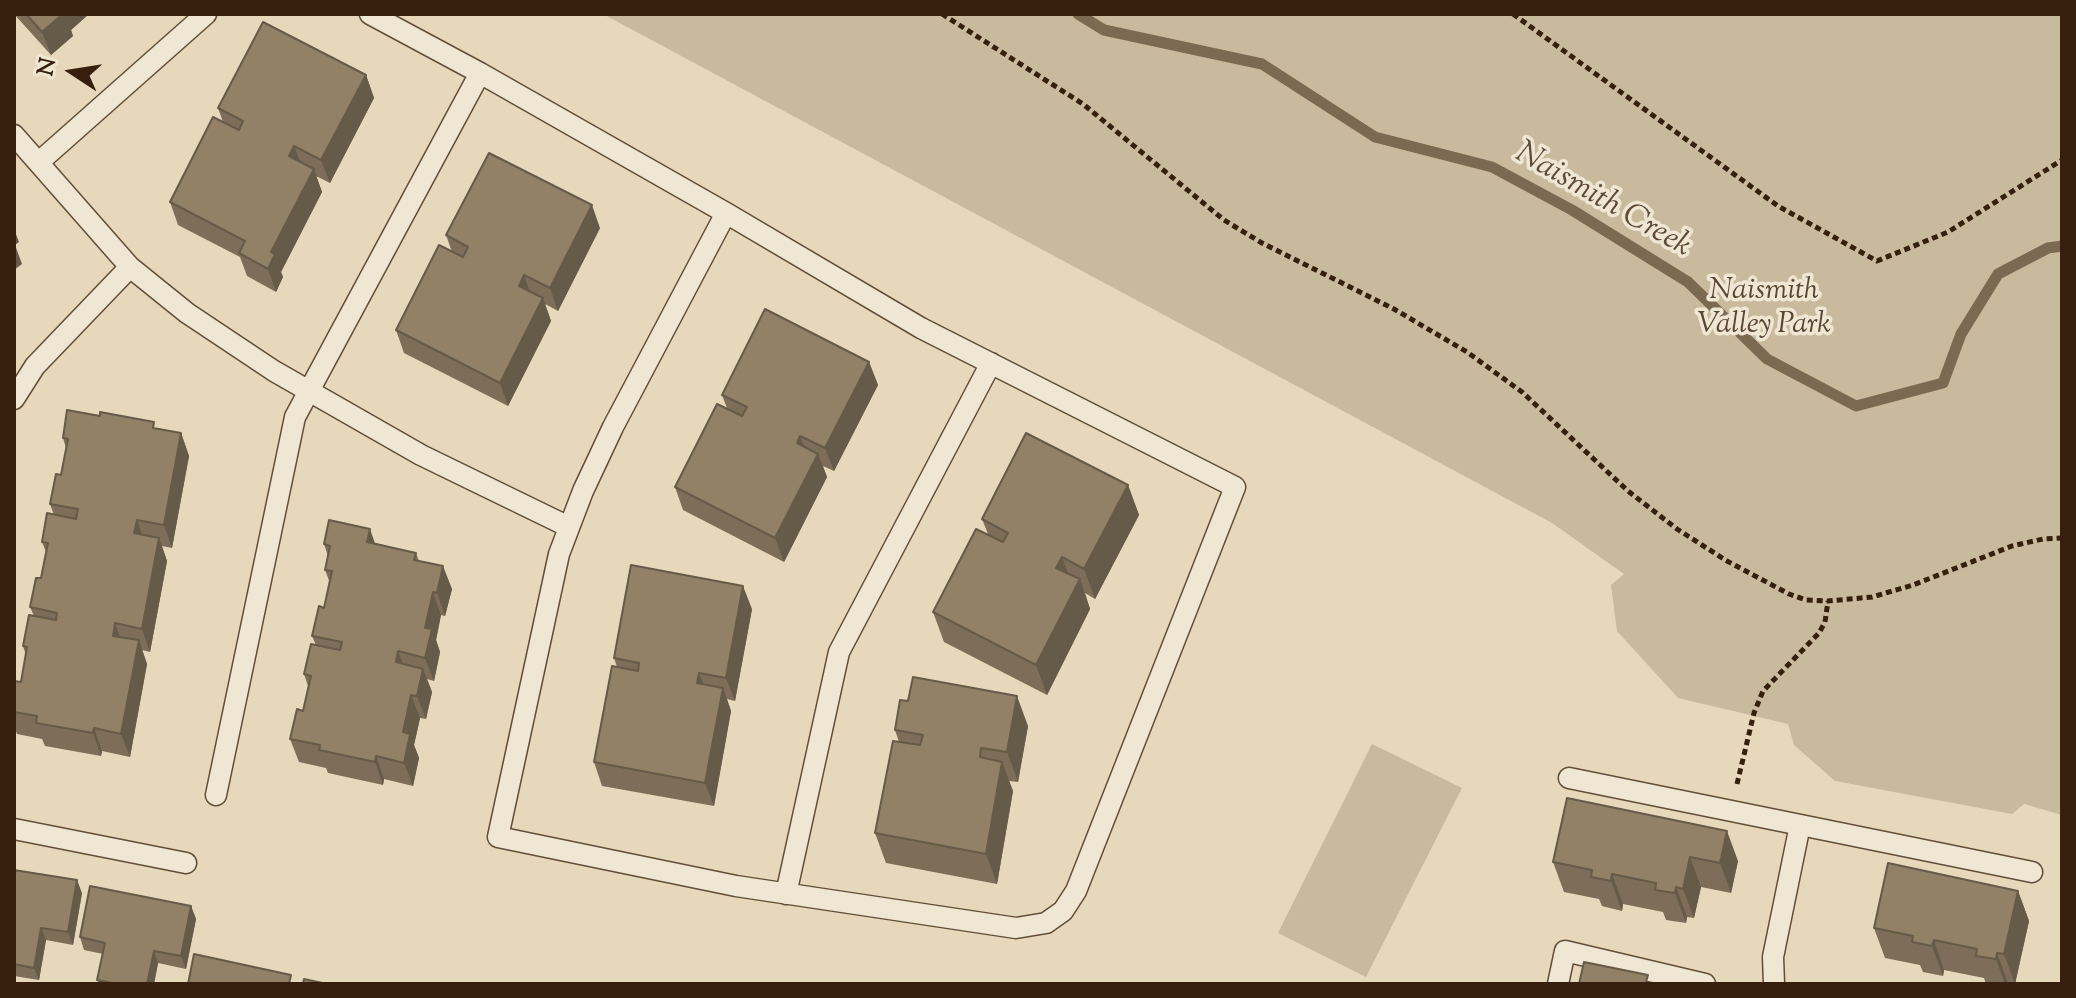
<!DOCTYPE html>
<style>
body{margin:0}
#map{position:relative;width:2076px;height:998px;overflow:hidden;background:#e7d8bb;font-family:"Sorts Mill Goudy",serif}
canvas{display:block}
.frame{position:absolute;inset:0;border:16px solid #36200d;pointer-events:none}
.north{position:absolute;left:32px;top:32px;width:80px;height:80px;-webkit-text-stroke:6px #efe6d3;paint-order:stroke;rotate:282deg;font-size:22px;font-weight:700;line-height:32px;text-align:center;color:#36200d}
.north::after{content:'';display:block;margin:auto;width:28px;height:36px;background:#36200d;clip-path:polygon(50% 0,100% 100%,50% 72%,0 100%)}
</style>
<div id="map">
<canvas width="2076" height="998"></canvas>
<div class="frame"></div>
<div class="north">N</div>
</div>
<script>
const ctx = document.querySelector('canvas').getContext('2d');
ctx.lineJoin = 'round';
function fill(path, color) { ctx.fillStyle = color; ctx.fill(path, 'evenodd'); }
const poly = rows => new Path2D(rows.map(r => 'M' + r).join(''));
function strokePath(path, color, width, dash) { ctx.strokeStyle = color; ctx.lineWidth = width; ctx.lineCap = dash ? 'butt' : 'round'; ctx.setLineDash(dash || []); ctx.stroke(path); }
function write(font, color, halo, rows, align = 'center') {
  ctx.font = font + ' "Sorts Mill Goudy",serif'; ctx.lineWidth = 7; ctx.setLineDash([]); ctx.textBaseline = 'middle'; ctx.strokeStyle = halo; ctx.fillStyle = color; for (const [text, x, y, turn = 0] of rows) {
    ctx.save(); ctx.translate(x, y); ctx.rotate((+turn || 0) * Math.PI / 180); ctx.textAlign = isNaN(turn) ? turn : align; if (halo) ctx.strokeText(text, 0, 0); ctx.fillText(text, 0, 0); ctx.restore();
  }
}
fill(poly([
 [603,14,2062,14,2062,815,2024,804,2012,814,1835,781,1794,745,1788,724,1678,698,1617,631,1611,585,1624,574,1552,523],
 [1372,744,1462,788,1366,977,1278,933]
]), '#c9b99d');
strokePath(poly([
 [1078,14,1104,30,1262,64,1375,137,1492,167,1572,210,1688,282,1767,359,1856,406,1943,383,1961,334,1998,274,2048,248,2062,246]
]), '#7c6952', 11);
const service = poly([
 [370,14,480,73,726,213,921,328,1235,487,1076,891,1063,911,1046,923,1016,928,736,886,498,837,559,554,583,491,613,427,726,213],
 [14,135,130,267,187,313,274,371,421,455,569,527],
 [39,162,206,14],
 [14,399,35,366,130,267],
 [1569,778,2032,872],
 [216,795,295,417,480,73],
 [14,829,186,863],
 [786,894,839,652,991,363],
 [1558,984,1565,951,1705,984],
 [1774,984,1773,957,1800,825]
]);
strokePath(service, '#624e38', 23);
strokePath(poly([
 [942,14,1083,104,1224,220,1262,243,1394,309,1467,352,1522,392,1628,491,1677,529,1727,561,1789,594,1806,600,1828,601,1872,597,1913,585,2012,546,2043,539,2062,538],
 [1513,14,1778,206,1877,261,1948,232,2062,160],
 [1737,784,1754,713,1763,691,1819,633,1825,622,1828,601]
]), '#36200d', 5, [6, 4]);
strokePath(service, '#efe6d3', 20);
fill(poly([
 [14,14,89,14,71,30,73,36,51,55],
 [366,75,374,98,330,183,316,176,322,192,281,272,283,277,276,292,247,276,240,257,178,225,170,202,223,122,218,108],
 [600,228,558,311,545,304,551,321,508,406,404,353,396,330,452,252,446,235],
 [869,362,878,385,834,471,823,466,827,477,784,562,683,510,675,487,727,408,722,395],
 [156,428,181,433,189,456,172,548,162,546,167,561,150,652,142,650,147,664,130,757,102,751,101,756,45,746,42,739,17,734,14,727,14,681,21,682,26,655,23,646,34,616,30,607,41,578,46,552,42,542,54,515,50,504,61,475,66,448,63,438],
 [1128,485,1139,515,1095,599,1085,593,1090,609,1047,695,944,642,933,612,988,534,982,519],
 [375,543,416,553,419,561,452,589,445,616,441,615,436,640,440,652,434,681,427,679,432,692,426,719,420,718,414,745,419,758,413,786,384,779,383,785,328,773,326,768,299,762,290,739,303,711,308,686,304,674,316,645,312,636,324,608,330,583,325,570,328,556,324,544],
 [752,609,735,701,727,699,731,711,714,806,602,786,594,762,617,667,614,658],
 [1028,726,1018,782,1009,781,1013,791,997,884,886,863,875,833,899,742,895,730],
 [1567,798,1738,861,1731,893,1701,887,1694,918,1687,917,1686,923,1666,920,1663,912,1623,904,1622,911,1602,906,1599,899,1564,892,1553,862],
 [14,870,82,893,73,945,46,940,39,980,14,976],
 [2018,891,2029,921,2015,984,2008,983,2008,984,1986,984,1984,978,1944,970,1943,976,1923,972,1920,965,1885,958,1874,928],
 [191,906,196,919,186,969,158,963,154,984,99,984,97,980,103,954,84,950,80,937]
]), '#7e6e59');
fill(poly([
 [63,14,89,14,71,30,73,36,51,55,42,32],
 [366,75,374,98,330,183,321,160],
 [294,146,303,169,289,156],
 [314,169,322,192,281,272,283,277,276,292,268,269,271,252],
 [592,205,600,228,558,311,550,288],
 [14,229,19,242,15,245,22,264,14,270],
 [524,275,532,298,519,286],
 [543,298,551,321,508,406,500,383],
 [869,362,878,385,834,471,825,448],
 [181,433,189,456,172,548,164,525],
 [800,436,809,459,797,443],
 [818,454,827,477,784,562,775,538],
 [1128,485,1139,515,1095,599,1084,569],
 [137,520,145,543,134,533],
 [370,529,378,552,367,542],
 [159,538,167,561,150,652,142,629],
 [1062,557,1073,587,1056,568],
 [443,566,452,589,445,616,437,593],
 [1080,579,1090,609,1047,695,1036,665],
 [743,586,752,609,735,701,726,678],
 [433,592,441,615,436,640,440,652,434,681,425,658,425,628],
 [115,623,123,647,113,636],
 [139,640,147,664,130,757,121,734],
 [398,651,407,674,396,662],
 [423,669,432,692,426,719,417,696],
 [699,673,708,696,697,683],
 [723,688,731,711,714,806,705,783],
 [411,695,420,718,414,745,419,758,413,786,404,763,403,732],
 [1017,696,1028,726,1018,782,1007,752],
 [94,728,102,751,101,756,93,733],
 [376,756,384,779,383,785,375,762],
 [1002,762,1013,791,997,884,986,854],
 [1727,831,1738,861,1731,893,1720,863],
 [1690,857,1701,887,1694,918,1683,889],
 [1612,874,1623,904,1622,911,1611,881],
 [77,880,82,893,73,945,68,932],
 [1676,887,1687,917,1686,923,1675,893],
 [2018,891,2029,921,2015,984,2004,954],
 [191,906,196,919,186,969,181,956],
 [41,928,46,940,39,980,34,968],
 [1934,940,1944,970,1943,976,1932,946],
 [154,951,158,963,154,984,147,984],
 [1997,953,2008,983,2008,984,2005,984,1996,959]
]), '#665a48');
const building = poly([
 [26,14,63,14,42,32,26,14],
 [263,22,366,75,321,160,294,146,289,156,314,169,271,252,275,254,268,269,239,253,245,241,170,202,213,117,239,130,243,121,218,108,263,22],
 [489,153,592,205,550,288,524,275,519,286,543,298,500,383,396,330,439,245,463,257,468,247,446,235,489,153],
 [765,309,869,362,825,448,800,436,797,443,818,454,775,538,675,487,717,404,742,416,747,407,722,395,765,309],
 [67,410,100,416,100,412,154,422,153,428,181,433,164,525,137,520,134,533,159,538,142,629,115,623,113,636,139,640,121,734,94,728,93,733,36,723,37,716,14,712,14,681,21,682,27,647,23,646,29,615,56,620,57,613,30,607,36,578,41,578,48,543,42,542,47,513,76,519,78,509,50,504,56,474,61,475,68,439,63,438,67,410],
 [1026,433,1128,485,1084,569,1062,557,1056,568,1080,579,1036,665,933,612,976,529,1003,542,1008,533,982,519,1026,433],
 [329,520,370,529,367,542,416,553,414,560,443,566,437,593,433,592,425,628,432,629,425,658,398,651,396,662,423,669,417,696,411,695,403,732,410,734,404,763,376,756,375,762,319,750,320,745,290,739,297,709,303,711,311,676,304,674,311,644,340,650,342,642,312,636,319,606,324,608,332,571,325,570,330,546,324,544,329,520],
 [631,565,743,586,726,678,699,673,697,683,723,688,705,783,594,762,612,666,638,671,639,663,614,658,631,565],
 [913,677,1017,696,1007,752,981,748,980,757,1002,762,986,854,875,833,893,741,920,745,923,735,895,730,900,700,908,701,913,677],
 [1567,798,1727,831,1720,863,1690,857,1683,889,1676,887,1675,893,1655,890,1656,883,1612,874,1611,881,1591,877,1592,870,1553,862,1567,798],
 [1888,863,2018,891,2004,954,1997,953,1996,959,1976,956,1977,949,1934,940,1932,946,1912,942,1913,936,1874,928,1888,863],
 [14,870,77,880,68,932,41,928,34,968,14,964,14,870],
 [90,886,191,906,181,956,154,951,147,984,117,984,97,980,105,943,80,937,90,886],
 [194,954,291,975,289,984,188,984,194,954],
 [1584,962,1648,975,1646,982,1652,984,1579,984,1584,962],
 [304,979,327,984,303,984,304,979]
]);
fill(building, '#928067');
strokePath(building, '#665a48', 2);
write('italic 30px', '#5b4631', '#efe6d3', [
 ["Naismith",1764,293],
 ["Valley Park",1764,327]
]);
write('italic 32px', '#5f4a35', '#efe6d3', [
 ["Naismith Creek",1602,202,30]
]);
</script>
